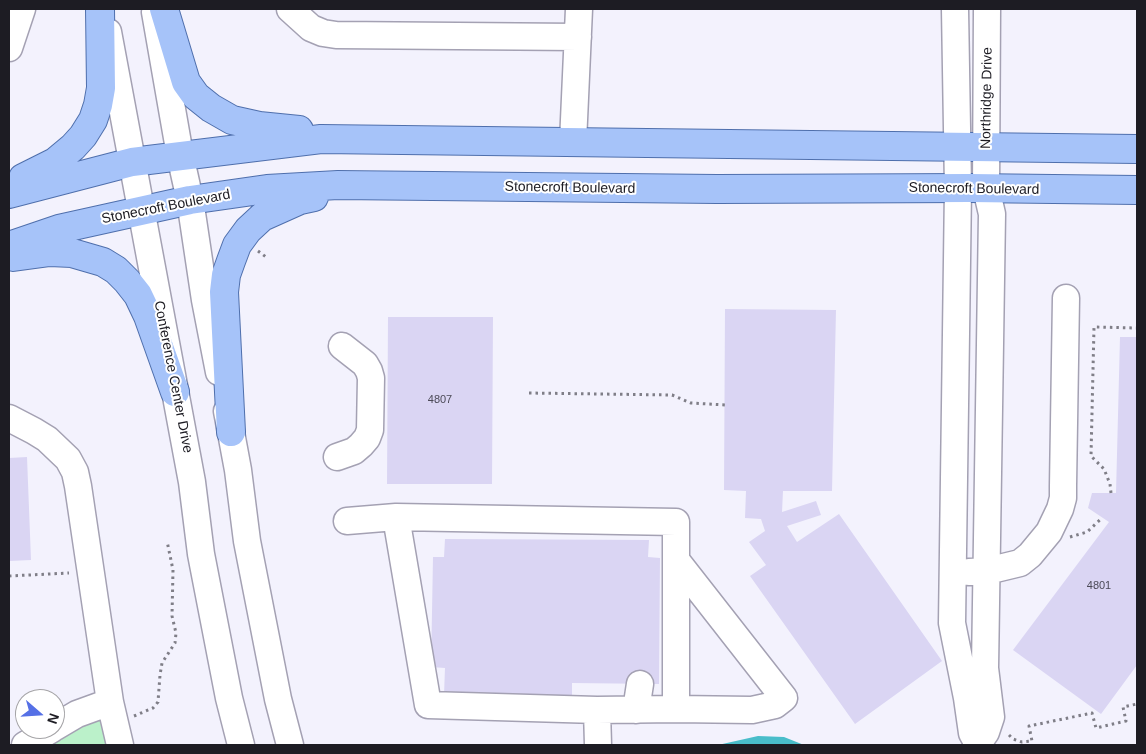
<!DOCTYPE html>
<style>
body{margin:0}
#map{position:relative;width:1146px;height:754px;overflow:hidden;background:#f3f2fd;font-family:Helvetica,sans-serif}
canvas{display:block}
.frame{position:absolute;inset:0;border:10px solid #1d1c23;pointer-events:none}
.north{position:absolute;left:15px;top:689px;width:50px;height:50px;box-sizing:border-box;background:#fff;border:1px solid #a5a4a7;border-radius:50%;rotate:109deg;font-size:14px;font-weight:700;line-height:20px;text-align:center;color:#1d1c23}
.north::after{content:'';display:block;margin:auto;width:18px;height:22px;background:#5570e6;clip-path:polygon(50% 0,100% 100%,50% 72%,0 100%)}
</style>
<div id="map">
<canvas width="1146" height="754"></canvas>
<div class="frame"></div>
<div class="north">N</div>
</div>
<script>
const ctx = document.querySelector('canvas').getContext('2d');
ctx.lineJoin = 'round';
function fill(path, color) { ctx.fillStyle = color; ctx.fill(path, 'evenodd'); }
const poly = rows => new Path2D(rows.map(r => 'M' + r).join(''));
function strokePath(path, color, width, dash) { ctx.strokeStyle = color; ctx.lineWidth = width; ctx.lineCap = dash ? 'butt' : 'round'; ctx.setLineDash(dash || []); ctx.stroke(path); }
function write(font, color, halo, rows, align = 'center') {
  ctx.font = font + ' Helvetica,sans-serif'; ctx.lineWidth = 4; ctx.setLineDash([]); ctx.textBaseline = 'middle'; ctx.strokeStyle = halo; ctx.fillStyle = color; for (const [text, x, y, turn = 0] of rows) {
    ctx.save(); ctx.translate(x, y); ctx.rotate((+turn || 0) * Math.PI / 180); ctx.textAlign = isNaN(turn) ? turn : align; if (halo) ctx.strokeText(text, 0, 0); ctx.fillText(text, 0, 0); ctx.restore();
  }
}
fill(poly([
 [103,714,113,745,43,745,84,726]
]), '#bbf1ca');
fill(poly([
 [758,736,784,737,804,745,718,745]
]), '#49bdca');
fill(poly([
 [725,309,836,310,832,491,783,491,782,512,816,501,821,515,787,526,797,542,839,514,942,661,855,724,750,576,766,565,749,542,765,531,761,519,745,518,746,491,724,490],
 [388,317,493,317,492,484,387,484],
 [1120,337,1137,337,1137,665,1101,714,1013,650,1109,522,1088,508,1092,493,1116,493],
 [27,457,31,560,9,561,9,458],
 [445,539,649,540,648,557,660,558,659,684,572,683,572,697,444,695,445,668,431,667,433,557,444,557]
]), '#dad5f3');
const minor = poly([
 [290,9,311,28,323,33,336,35,578,37],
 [955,9,958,188,952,623,967,698,972,733,978,744],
 [155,12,180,155,190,200,205,300,219,372],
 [108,32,192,482,201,554,229,698,241,745],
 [9,48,22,9],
 [573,142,579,9],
 [227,411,238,470,247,541,278,699,290,745],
 [9,418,34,431,47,439,68,459,75,472,78,486,110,702,120,745],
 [337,457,354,451,361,445,367,438,370,430,371,378,369,371,365,364,342,346],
 [396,517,676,522,676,709,597,710,428,705,396,517],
 [347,521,396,517],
 [969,572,987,571,1020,563,1030,555,1049,532,1060,509,1063,498,1063,486,1066,298],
 [676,709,752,710,775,705,784,698,676,560],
 [597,710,598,745],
 [636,710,640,684],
 [55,727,77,714,110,702],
 [25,745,52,729],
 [977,745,986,732,991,717,985,668,992,214,986,188,987,9]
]);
const major = poly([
 [164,9,186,82,196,96,211,108,232,120,259,126,299,130],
 [23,178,55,162,73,147,83,136,93,120,98,105,101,88,100,9],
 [9,194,132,162,321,139,1137,149],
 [9,246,59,229,190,200,267,189,338,185,717,189,970,188,1137,190],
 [13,257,50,252,72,253,103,262,116,270,127,281,138,295,148,316,175,392],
 [231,432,224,292,226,275,231,261,237,245,248,230,262,217,300,200,314,197]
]);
strokePath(minor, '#a4a1b3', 29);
strokePath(major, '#4f6fac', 30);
strokePath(poly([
 [258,251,266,257],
 [529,393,672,395,691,403,725,405],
 [1111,493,1110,484,1104,469,1091,456,1094,327,1137,328],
 [1070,537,1087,532,1102,518],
 [9,576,69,573],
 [134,716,153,708,158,702,160,675,162,663,175,643,176,633,172,616,173,570,167,541],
 [1009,735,1013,739,1022,742,1032,741,1029,726,1092,713,1096,728,1126,721,1123,707,1137,704]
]), '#7f7e87', 3, [2.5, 4]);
strokePath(minor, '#fff', 26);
strokePath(major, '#a6c3f9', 28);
write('11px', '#4c4a57', null, [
 ["4807",440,400],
 ["4801",1099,586]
]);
write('14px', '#1d1c23', '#fff', [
 ["Northridge Drive",987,98,-89],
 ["Stonecroft Boulevard",570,188,1],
 ["Stonecroft Boulevard",974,189,1],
 ["Stonecroft Boulevard",166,207,-11],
 ["Conference Center Drive",173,377,79]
]);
</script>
